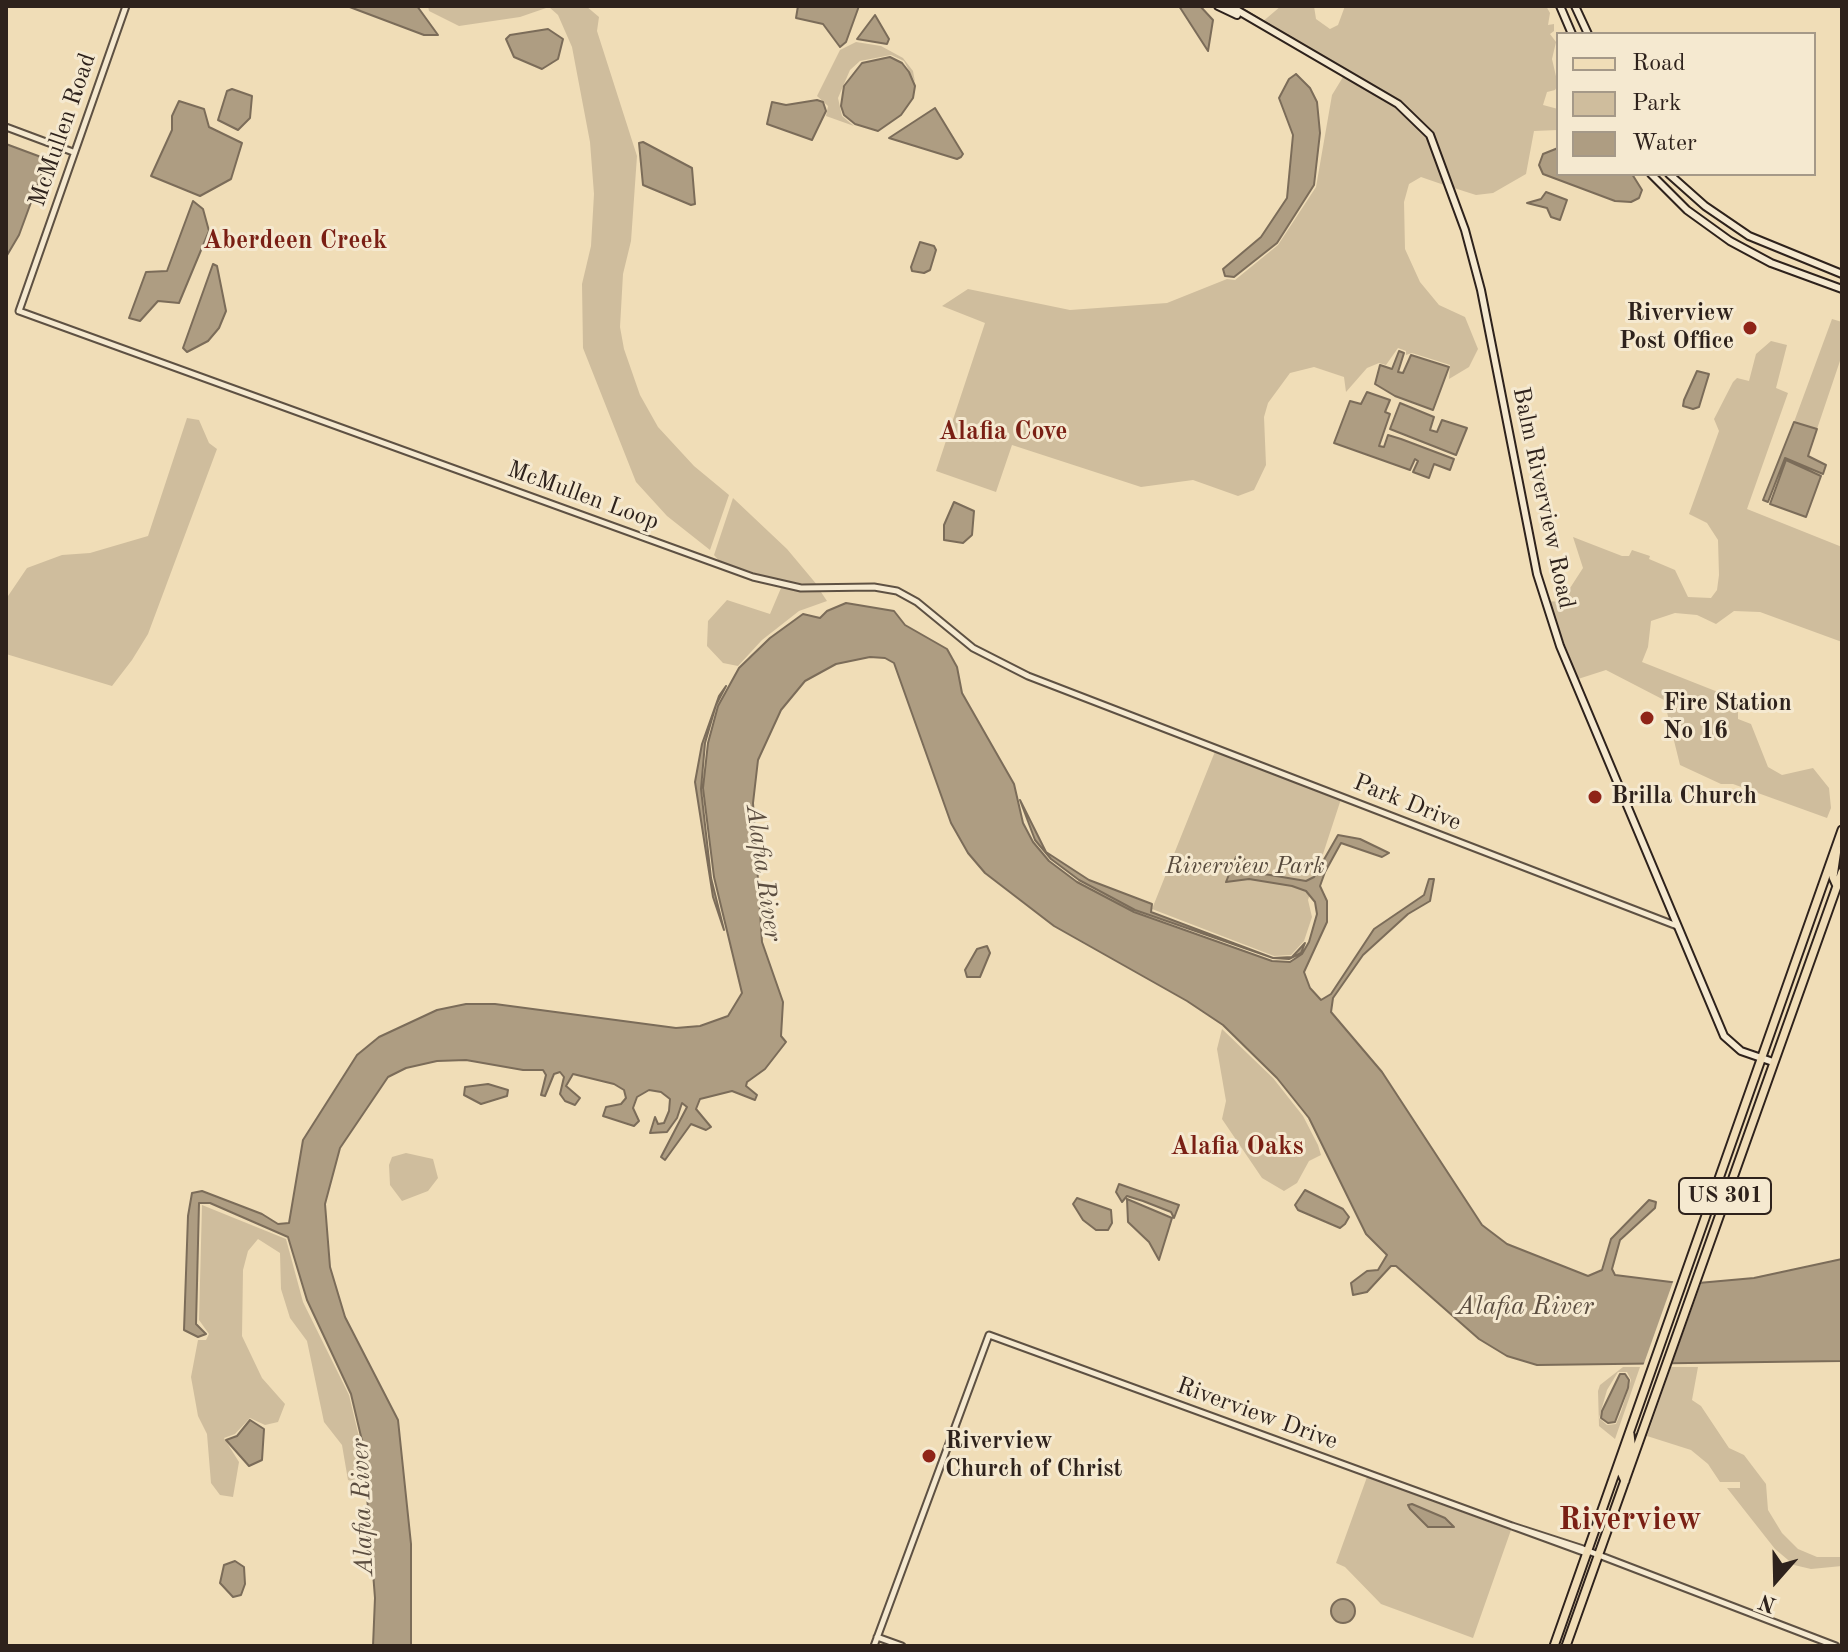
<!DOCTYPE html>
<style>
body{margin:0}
#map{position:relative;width:1848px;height:1652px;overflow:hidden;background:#f0ddb7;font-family:"Old Standard TT",serif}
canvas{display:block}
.frame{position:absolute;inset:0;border:8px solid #2e221c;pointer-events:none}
.legend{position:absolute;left:1556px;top:32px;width:260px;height:144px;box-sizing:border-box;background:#f5e9d0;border:2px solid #a59988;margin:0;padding:10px 14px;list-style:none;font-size:24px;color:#2e221c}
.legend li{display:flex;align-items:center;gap:16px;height:40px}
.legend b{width:40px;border:2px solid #a59988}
.north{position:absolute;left:1736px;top:1540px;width:80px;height:80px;-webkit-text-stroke:6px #f5e9d0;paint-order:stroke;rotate:200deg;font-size:22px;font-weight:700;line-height:32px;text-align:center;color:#2e221c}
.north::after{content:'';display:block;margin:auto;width:28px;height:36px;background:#2e221c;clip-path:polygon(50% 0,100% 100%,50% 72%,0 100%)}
</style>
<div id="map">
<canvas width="1848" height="1652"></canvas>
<div class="frame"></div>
<ul class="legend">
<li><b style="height:10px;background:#f0ddb7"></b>Road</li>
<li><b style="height:22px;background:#cfbd9d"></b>Park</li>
<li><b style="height:22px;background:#ae9d82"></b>Water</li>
</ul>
<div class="north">N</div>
</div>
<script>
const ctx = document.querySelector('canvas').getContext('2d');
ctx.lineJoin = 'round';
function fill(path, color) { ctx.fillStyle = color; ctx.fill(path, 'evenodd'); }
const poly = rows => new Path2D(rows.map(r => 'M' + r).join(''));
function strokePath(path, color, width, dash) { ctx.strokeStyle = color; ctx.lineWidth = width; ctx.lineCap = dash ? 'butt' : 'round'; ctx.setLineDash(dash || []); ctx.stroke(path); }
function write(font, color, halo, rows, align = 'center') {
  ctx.font = font + ' "Old Standard TT",serif'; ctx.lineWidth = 6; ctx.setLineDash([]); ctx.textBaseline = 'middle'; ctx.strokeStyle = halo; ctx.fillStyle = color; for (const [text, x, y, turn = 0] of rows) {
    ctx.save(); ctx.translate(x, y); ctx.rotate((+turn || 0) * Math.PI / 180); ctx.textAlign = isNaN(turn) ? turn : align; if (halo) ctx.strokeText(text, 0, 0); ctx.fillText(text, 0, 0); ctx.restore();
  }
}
fill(poly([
 [428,6,586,6,599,17,597,31,637,156,631,241,623,274,620,327,624,349,640,395,658,427,694,466,729,495,710,550,667,516,636,482,583,348,582,284,591,246,594,194,590,142,572,47,558,15,549,7,520,17,459,26,429,11],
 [1281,6,1314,6,1316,19,1330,29,1338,25,1345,6,1546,6,1550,13,1548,25,1554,24,1554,31,1550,34,1556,42,1552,59,1558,85,1555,90,1547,92,1543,105,1558,109,1558,130,1534,131,1526,174,1493,193,1476,195,1454,188,1432,133,1415,114,1261,23],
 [856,42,881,46,903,58,913,71,915,82,904,61,891,55,860,61,850,70,838,98,842,116,854,126,826,116,828,106,817,96,840,50],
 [1343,77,1397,107,1428,137,1447,186,1421,177,1409,184,1404,202,1405,249,1420,282,1439,305,1465,317,1478,349,1469,367,1449,379,1450,365,1412,353,1406,355,1406,351,1398,348,1386,365,1379,363,1367,368,1346,392,1344,377,1314,367,1290,373,1268,403,1264,417,1266,465,1254,490,1238,496,1193,480,1141,487,1012,445,996,492,936,471,985,323,942,306,968,289,1070,310,1167,303,1227,279,1235,280,1278,245,1316,187,1332,95],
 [1832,319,1842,322,1842,355,1817,429,1794,422],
 [1771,341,1787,345,1776,388,1788,393,1747,509,1842,547,1842,642,1760,612,1734,611,1716,624,1697,615,1675,613,1651,621,1648,647,1642,662,1723,694,1738,706,1738,719,1751,724,1768,767,1782,775,1813,768,1829,788,1831,808,1827,818,1733,784,1721,784,1680,765,1664,700,1606,670,1578,679,1548,601,1561,602,1583,568,1573,537,1622,556,1629,556,1632,550,1650,556,1649,559,1675,570,1688,597,1711,598,1717,590,1719,575,1718,540,1707,523,1689,514,1719,431,1714,419,1733,382,1737,378,1749,381,1756,354],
 [187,418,199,420,209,443,217,449,148,634,132,660,112,686,6,654,6,599,27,568,62,555,90,553,148,536],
 [733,498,787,549,818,586,778,580,720,562,714,555],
 [781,588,821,592,827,601,799,611,762,640,738,666,723,663,707,646,708,621,727,600,770,614],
 [1216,749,1341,799,1308,900,1312,917,1304,941,1291,955,1274,956,1152,909],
 [1222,1029,1273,1078,1303,1116,1318,1145,1321,1155,1309,1161,1297,1183,1284,1191,1262,1178,1222,1119,1226,1101,1217,1049],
 [406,1153,433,1159,438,1178,428,1191,402,1201,390,1185,389,1165,392,1157],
 [202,1205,286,1239,303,1302,349,1395,361,1445,364,1484,348,1480,342,1445,324,1422,307,1341,290,1318,281,1289,280,1253,258,1239,248,1251,243,1270,242,1336,262,1378,285,1404,278,1422,265,1425,250,1418,235,1434,224,1438,239,1462,233,1497,220,1495,211,1483,207,1434,198,1416,191,1377,198,1340,206,1340,209,1334,199,1320],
 [1623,1367,1640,1367,1615,1439,1599,1426,1598,1391,1600,1385],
 [1627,1372,1631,1380,1621,1412,1616,1424,1607,1425,1599,1418,1607,1390,1618,1372],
 [1671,1367,1698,1367,1692,1400,1701,1406,1729,1448,1744,1455,1766,1484,1768,1510,1782,1533,1798,1549,1817,1557,1842,1557,1842,1566,1811,1569,1794,1565,1775,1549,1727,1488,1740,1488,1740,1482,1720,1482,1708,1464,1691,1450,1647,1436],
 [1367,1477,1511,1530,1473,1638,1381,1604,1345,1567,1336,1563]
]), '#cfbd9d');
const water = poly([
 [347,6,417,6,438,35,424,35,347,6],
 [798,6,859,6,846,42,840,47,823,24,796,18,798,6],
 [1179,6,1200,6,1213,20,1208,51,1179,6],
 [875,15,889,39,887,44,857,39,875,15],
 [548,29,563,39,558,59,542,69,514,57,506,39,510,35,548,29],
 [890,57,902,63,909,72,915,86,913,98,901,115,878,131,855,124,844,115,841,106,844,86,862,63,890,57],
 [1296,74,1310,88,1317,102,1320,133,1314,185,1277,243,1234,277,1225,276,1223,269,1261,237,1287,198,1293,135,1279,98,1289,79,1296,74],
 [232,89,252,96,250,118,238,130,218,120,227,91,232,89],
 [817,100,823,102,826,111,812,140,767,124,772,102,786,105,817,100],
 [179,101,204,109,209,127,242,143,231,179,200,196,151,176,172,130,172,116,179,101],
 [935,108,963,154,961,157,957,159,889,138,935,108],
 [643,142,692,168,695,204,691,205,643,185,639,143,643,142],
 [6,144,41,157,44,167,19,235,6,257,6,144],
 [1558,148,1558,174,1632,174,1642,190,1639,198,1631,202,1615,201,1543,174,1539,165,1543,154,1558,148],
 [1546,192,1567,200,1560,220,1551,217,1547,208,1527,203,1541,199,1546,192],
 [193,201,203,209,209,231,179,303,158,301,140,321,129,318,146,272,167,271,193,201],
 [920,242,934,246,936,250,930,270,924,273,912,271,911,267,920,242],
 [213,264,217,266,226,311,219,328,208,341,187,352,183,348,213,264],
 [1399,351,1404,353,1398,372,1403,373,1411,355,1449,367,1433,410,1395,396,1375,384,1380,365,1392,369,1399,351],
 [1697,371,1709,374,1699,407,1693,409,1683,406,1684,400,1697,371],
 [1367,392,1390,400,1385,412,1390,414,1379,446,1384,447,1388,435,1401,439,1454,459,1450,470,1434,464,1429,478,1413,472,1418,461,1415,459,1410,470,1334,443,1350,401,1361,404,1367,392],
 [1400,403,1434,417,1430,430,1437,432,1442,420,1467,428,1456,455,1390,429,1400,403],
 [1794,422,1817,429,1808,456,1826,465,1823,474,1785,458,1768,502,1763,500,1794,422],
 [1786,460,1821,476,1806,517,1770,504,1786,460],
 [954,502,974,511,972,535,963,543,944,540,944,525,954,502],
 [846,603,894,611,905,625,947,649,957,667,962,693,1014,784,1023,823,1033,842,1049,861,1077,882,1134,912,1272,961,1290,962,1302,954,1309,942,1317,914,1315,902,1306,891,1292,886,1249,879,1226,882,1236,857,1241,856,1258,873,1306,881,1314,877,1338,835,1360,839,1389,853,1382,857,1341,843,1325,872,1320,886,1327,901,1327,922,1304,972,1310,988,1321,1000,1331,994,1374,929,1424,895,1429,879,1434,879,1430,901,1408,914,1363,955,1333,998,1331,1012,1382,1072,1482,1225,1507,1244,1588,1276,1602,1270,1611,1239,1649,1200,1656,1202,1655,1208,1620,1240,1612,1269,1615,1275,1687,1284,1754,1278,1842,1259,1842,1361,1537,1365,1507,1356,1479,1339,1396,1266,1391,1266,1367,1292,1353,1295,1351,1283,1367,1271,1378,1270,1387,1255,1366,1234,1309,1118,1277,1078,1223,1025,1187,1001,1054,926,985,873,968,853,951,823,894,663,885,658,870,657,836,664,805,681,781,710,758,760,753,803,762,942,783,1002,781,1036,786,1042,765,1069,747,1082,746,1086,757,1095,755,1100,732,1091,700,1099,696,1109,711,1127,706,1130,691,1124,665,1160,661,1157,687,1107,682,1103,677,1118,667,1132,650,1133,655,1117,658,1124,664,1123,669,1111,670,1099,661,1092,649,1090,637,1097,633,1108,639,1121,634,1126,603,1116,606,1107,621,1104,626,1098,624,1090,614,1084,573,1074,566,1086,580,1098,575,1105,565,1101,560,1094,564,1077,560,1072,554,1074,545,1096,541,1095,546,1075,543,1070,523,1070,466,1060,437,1061,406,1068,388,1077,340,1148,325,1204,330,1267,345,1317,398,1420,411,1544,411,1646,373,1646,375,1598,363,1445,351,1394,307,1300,288,1237,210,1203,199,1203,196,1324,206,1334,198,1337,184,1330,188,1216,192,1193,202,1191,262,1214,278,1224,289,1223,303,1140,357,1055,379,1037,437,1010,466,1004,495,1004,676,1028,700,1026,728,1016,742,993,714,877,703,788,708,743,718,706,739,668,770,638,803,614,820,618,827,611,846,603],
 [726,686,716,705,705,743,701,789,711,878,724,930,713,897,695,782,702,744,719,696,726,686],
 [1020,800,1046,852,1089,880,1152,904,1151,912,1273,958,1292,957,1305,943,1301,953,1289,959,1273,958,1135,910,1079,880,1051,859,1035,840,1020,800],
 [987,946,990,953,980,977,967,977,965,970,977,949,987,946],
 [488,1084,508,1090,507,1096,481,1104,464,1095,465,1087,488,1084],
 [1119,1184,1179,1205,1174,1218,1171,1212,1143,1201,1127,1196,1122,1202,1116,1192,1119,1184],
 [1305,1190,1343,1209,1349,1217,1345,1224,1340,1228,1298,1210,1295,1205,1305,1190],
 [1077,1198,1111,1210,1112,1223,1108,1230,1096,1230,1083,1220,1073,1204,1077,1198],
 [1127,1199,1172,1218,1159,1260,1149,1242,1128,1222,1127,1199],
 [1620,1374,1625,1374,1629,1380,1628,1388,1615,1422,1608,1423,1601,1418,1602,1411,1620,1374],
 [250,1420,264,1429,262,1460,249,1466,226,1440,237,1436,250,1420],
 [1412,1504,1445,1518,1454,1527,1428,1527,1410,1509,1408,1505,1412,1504],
 [235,1561,244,1567,245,1584,241,1595,233,1597,220,1583,224,1565,235,1561],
 '1331 1611a12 12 0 1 1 24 0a12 12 0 1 1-24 0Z'
]);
fill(water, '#ae9d82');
strokePath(water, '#7b6c59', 2);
fill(poly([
 [1703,1278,1670,1369,1642,1369,1674,1279]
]), '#f0ddb7');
strokePath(poly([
 [1238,6,1270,25],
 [1276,29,1294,39]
]), '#7b6c59', 2);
const tertiary = poly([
 [126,6,19,311,753,577,801,588,874,587,897,591,917,602,973,648,1028,676,1677,926],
 [6,127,73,152],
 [1512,1526,1583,1549,1836,1646],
 [877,1637,902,1646],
 [874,1646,989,1335,1586,1553]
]);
const secondary = poly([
 [1218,6,1237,15],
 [1230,6,1398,104,1430,135,1465,230,1481,290,1537,574,1560,646,1724,1036,1741,1051,1773,1062],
 [1560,6,1572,34],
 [1575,6,1588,34],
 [1651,174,1687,210,1730,241,1771,263,1842,289],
 [1669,174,1705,206,1749,236,1842,274]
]);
const primary = poly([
 [1837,849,1833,877,1837,886],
 [1625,1481,1621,1472,1631,1443,1630,1434],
 [1554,1646,1842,830],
 [1566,1646,1842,872]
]);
strokePath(tertiary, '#5e5143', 9);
strokePath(secondary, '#2e221c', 10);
strokePath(primary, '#2e221c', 11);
strokePath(tertiary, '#f5e9d0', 5);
strokePath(secondary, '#f5e9d0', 6);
strokePath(primary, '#f0ddb7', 7);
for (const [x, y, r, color] of [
 [1750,328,8,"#8f2418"],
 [1647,718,8,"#8f2418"],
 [1595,797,8,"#8f2418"],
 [929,1456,8,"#8f2418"]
]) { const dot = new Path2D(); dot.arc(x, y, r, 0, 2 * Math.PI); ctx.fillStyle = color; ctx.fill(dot); strokePath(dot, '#f5e9d0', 3); }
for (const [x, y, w] of [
 [1725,1196,92]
]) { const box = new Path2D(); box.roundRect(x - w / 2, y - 18, w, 36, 6); ctx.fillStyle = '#f5e9d0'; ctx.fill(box); strokePath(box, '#2e221c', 2); }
write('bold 22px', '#2e221c', null, [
 ["US 301",1725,1196]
]);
write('24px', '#2e221c', '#f5e9d0', [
 ["McMullen Road",63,130,-71],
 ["McMullen Loop",583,496,20],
 ["Balm Riverview Road",1543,498,78],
 ["Park Drive",1407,803,22],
 ["Riverview Drive",1257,1414,20]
]);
write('bold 24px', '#2e221c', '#f5e9d0', [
 ["Riverview",1734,314,"right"],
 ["Post Office",1734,342,"right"],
 ["Fire Station",1663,704],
 ["No 16",1663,732],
 ["Brilla Church",1611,797],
 ["Riverview",945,1442],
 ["Church of Christ",945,1470]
], 'left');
write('italic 24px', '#56493c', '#f5e9d0', [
 ["Riverview Park",1245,867]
]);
write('bold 26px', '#7a1f14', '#f5e9d0', [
 ["Aberdeen Creek",295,241],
 ["Alafia Cove",1003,432],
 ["Alafia Oaks",1237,1147]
]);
write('italic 26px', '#5b4d40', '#f5e9d0', [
 ["Alafia River",763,873,82],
 ["Alafia River",1525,1307],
 ["Alafia River",363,1507,-92]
]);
write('bold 32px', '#7a1f14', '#f5e9d0', [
 ["Riverview",1630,1521]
]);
</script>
